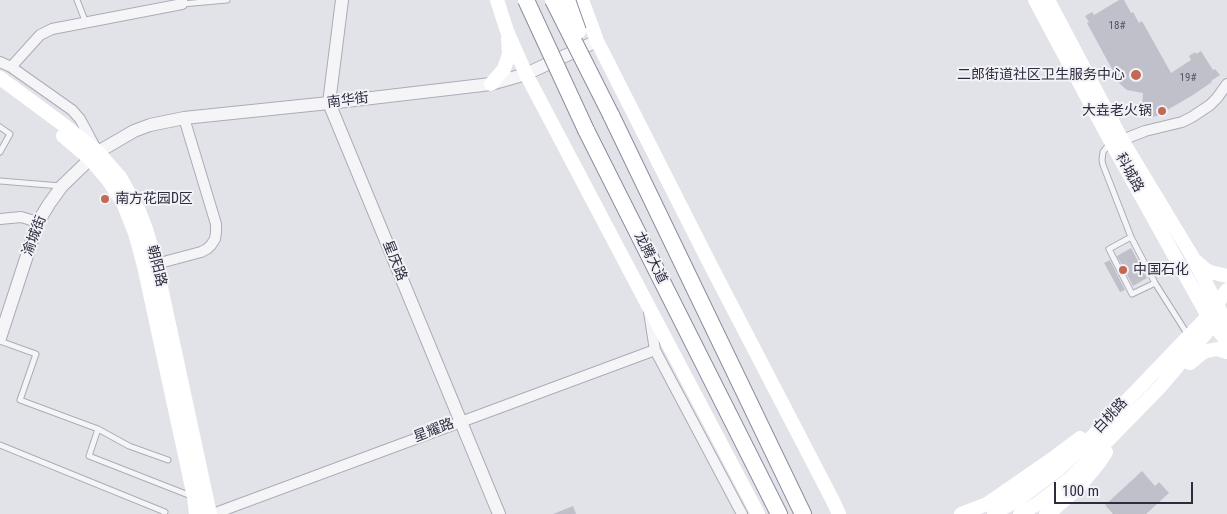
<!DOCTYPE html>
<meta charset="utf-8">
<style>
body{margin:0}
#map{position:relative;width:1227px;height:514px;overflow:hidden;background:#e2e3e9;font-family:"Roboto Condensed",sans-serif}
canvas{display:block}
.scale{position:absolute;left:1054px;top:482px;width:139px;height:22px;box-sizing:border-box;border:2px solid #2c2c3f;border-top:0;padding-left:6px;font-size:15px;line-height:18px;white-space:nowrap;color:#2c2c3f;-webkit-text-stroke:4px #f2f2f7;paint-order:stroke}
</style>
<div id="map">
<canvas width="1227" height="514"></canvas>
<div class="scale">100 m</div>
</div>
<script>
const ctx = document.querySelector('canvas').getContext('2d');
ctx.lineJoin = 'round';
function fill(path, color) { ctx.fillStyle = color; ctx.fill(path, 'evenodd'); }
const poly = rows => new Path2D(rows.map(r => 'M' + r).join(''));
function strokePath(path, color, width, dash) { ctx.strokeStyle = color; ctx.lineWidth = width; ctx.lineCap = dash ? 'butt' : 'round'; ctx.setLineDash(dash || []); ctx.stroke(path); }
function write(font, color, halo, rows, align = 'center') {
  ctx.font = font + ' "Roboto Condensed","Noto Sans SC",sans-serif'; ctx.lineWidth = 4; ctx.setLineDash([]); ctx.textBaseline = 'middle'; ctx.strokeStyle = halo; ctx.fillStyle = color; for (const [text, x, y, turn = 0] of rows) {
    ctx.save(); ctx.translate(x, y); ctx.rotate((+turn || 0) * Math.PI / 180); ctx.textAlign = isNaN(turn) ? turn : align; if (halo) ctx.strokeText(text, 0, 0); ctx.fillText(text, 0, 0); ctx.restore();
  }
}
fill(poly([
 [1119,0,1124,0,1131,13,1133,12,1139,23,1142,21,1171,73,1191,60,1189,56,1195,52,1196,54,1201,51,1213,70,1215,69,1220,75,1211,81,1212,82,1193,95,1157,116,1152,117,1146,114,1144,112,1142,107,1143,93,1127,90,1120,84,1087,23,1089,22,1085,16,1092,12,1094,15],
 [1131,248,1147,278,1133,286,1117,256],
 [1110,260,1125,290,1120,292,1104,263],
 [1142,471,1155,486,1159,482,1169,493,1146,514,1113,514,1105,505],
 [573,506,576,514,553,514]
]), '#c0c0cb');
const service = poly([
 [77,0,86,23],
 [182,4,227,0],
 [0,127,10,134,0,152],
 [1109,144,1103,152,1102,160,1103,165,1131,237,1155,283,1188,335],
 [0,181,61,186],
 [1131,237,1109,249,1132,294,1155,283],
 [0,341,36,354,20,400,98,429,129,446,168,460],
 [98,429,89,456,191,496],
 [0,445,165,512,164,514]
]);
const minor = poly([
 [0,62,11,67,72,110,80,119,95,147],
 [11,67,40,35,52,29,182,4,182,0],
 [1122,140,1145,131,1182,122,1192,117,1210,105,1217,98,1227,84],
 [0,219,21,217,38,222],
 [156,264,201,252,207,249,211,245,215,239,216,232,216,224,184,118],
 [649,312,655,350,742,514],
 [213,514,655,350]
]);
const tertiary = poly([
 [342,0,329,103,499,514],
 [0,338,38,222,49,204,62,186,90,159,98,152,134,131,150,125,184,118,329,103,491,84,526,74,597,41]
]);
const trunk = poly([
 [611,115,803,514],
 [586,130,779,514]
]);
strokePath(service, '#abacb6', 7);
strokePath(minor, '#abacb6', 12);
strokePath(tertiary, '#abacb6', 14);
strokePath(trunk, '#8b8c9e', 18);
strokePath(service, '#f5f5f8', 5);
strokePath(minor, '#f5f5f8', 10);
strokePath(tertiary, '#f5f5f8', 12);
strokePath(poly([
 [497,0,507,31,526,74,758,514],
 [582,0,597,41,711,266,832,499,839,514],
 [1035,0,1111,142,1208,316,1227,342],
 [1048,0,1122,140,1192,256,1227,324],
 [0,78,65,126,98,152,120,177,139,211,146,229,156,264,210,514],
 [491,84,504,69,509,54,508,39],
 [63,136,90,159,108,180,123,203,135,233,144,266,194,497,196,514],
 [1197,262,1205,269,1210,272,1227,276],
 [1190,363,1202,353,1207,351,1217,349,1227,352],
 [961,514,987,504,1052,459,1080,438],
 [994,514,1027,493,1059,469,1086,443,1208,316,1227,290],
 [1020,514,1037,504,1071,478,1160,387,1219,318],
 [1046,514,1054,509,1079,487,1098,464,1106,452]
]), '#fff', 14);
strokePath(trunk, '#fff', 16);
const trunkBridge = poly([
 [526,0,586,130],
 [553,0,611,115],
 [567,0,578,31]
]);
strokePath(trunkBridge, '#8b8c9e', 18, []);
strokePath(trunkBridge, '#fff', 16);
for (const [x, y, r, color] of [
 [1136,75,6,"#c16954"],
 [1162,111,5,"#c16954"],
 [105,199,5,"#c16954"],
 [1123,270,5,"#c16954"]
]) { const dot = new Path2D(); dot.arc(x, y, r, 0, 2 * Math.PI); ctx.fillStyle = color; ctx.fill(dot); strokePath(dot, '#f2f2f7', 2); }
write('11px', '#515162', null, [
 ["18#",1117,26],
 ["19#",1188,78]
]);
write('14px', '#2c2c3f', '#f2f2f7', [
 ["二郎街道社区卫生服务中心",1125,75],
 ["大垚老火锅",1152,111],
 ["南方花园D区",115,199,"left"],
 ["中国石化",1133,270,"left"]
], 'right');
write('14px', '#2c2c3f', '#f2f2f7', [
 ["南华街",348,101,-7],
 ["科城路",1129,173,61],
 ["渝城街",35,236,-69],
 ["龙腾大道",650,258,63],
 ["星庆路",394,261,68],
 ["朝阳路",156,266,76],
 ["白桃路",1111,416,-47],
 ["星耀路",434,431,-21]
]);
</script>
